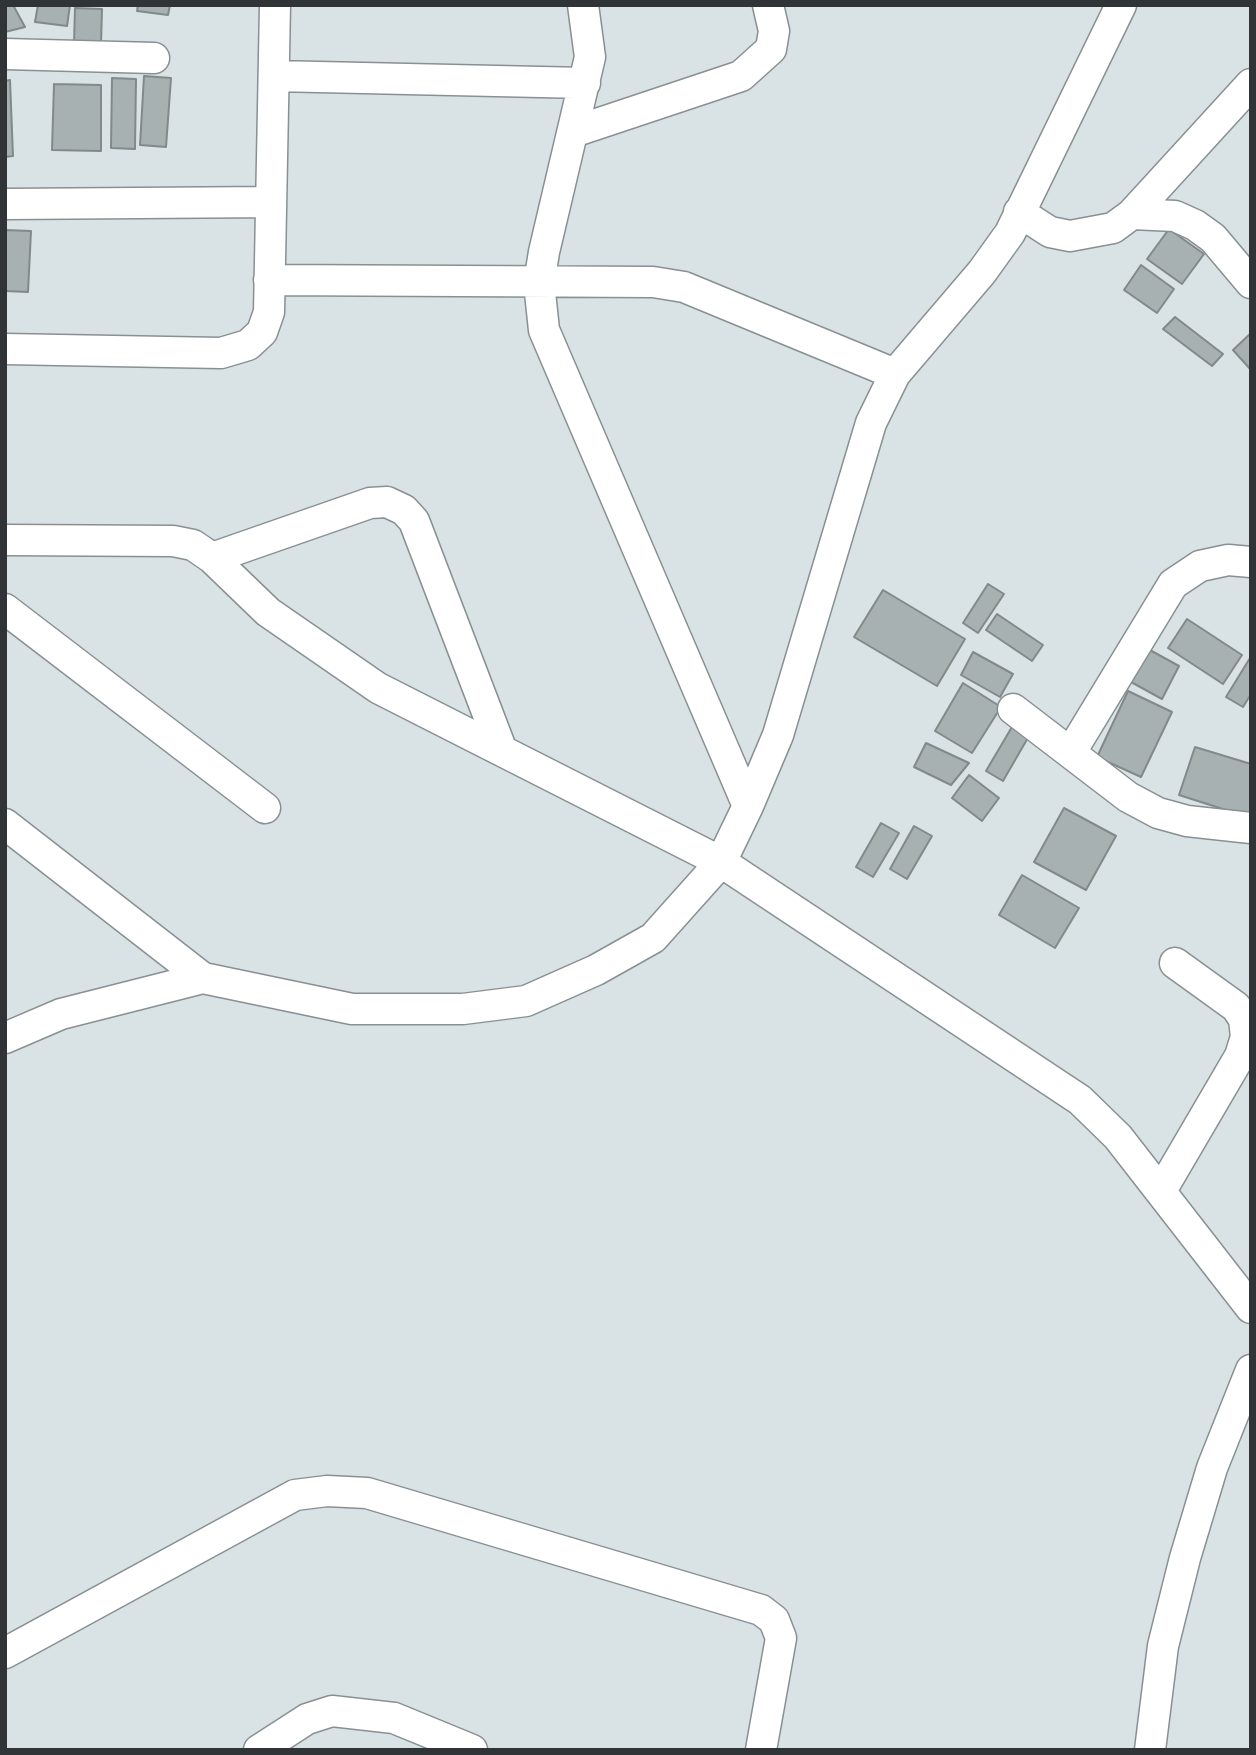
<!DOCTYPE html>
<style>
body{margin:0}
#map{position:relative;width:1256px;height:1755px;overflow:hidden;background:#d9e2e5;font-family:Roboto,sans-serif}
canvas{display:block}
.frame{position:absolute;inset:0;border:7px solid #313436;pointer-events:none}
</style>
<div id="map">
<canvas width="1256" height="1755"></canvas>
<div class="frame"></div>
</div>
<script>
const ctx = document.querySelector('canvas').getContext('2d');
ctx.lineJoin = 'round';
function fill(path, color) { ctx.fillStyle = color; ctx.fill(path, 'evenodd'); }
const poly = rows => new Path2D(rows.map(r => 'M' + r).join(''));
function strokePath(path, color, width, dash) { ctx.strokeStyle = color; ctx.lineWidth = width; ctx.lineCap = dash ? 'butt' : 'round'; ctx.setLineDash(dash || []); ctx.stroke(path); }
const building = poly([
 [13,5,25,27,5,32,5,6,13,5],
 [38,5,70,5,67,26,35,22,38,5],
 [138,5,170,5,168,15,137,11,138,5],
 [75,8,102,9,101,44,74,44,75,8],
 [144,76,171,78,166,147,140,145,144,76],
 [112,78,136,79,135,149,111,148,112,78],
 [10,80,13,156,5,157,5,81,10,80],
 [54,84,101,85,101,151,52,150,54,84],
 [1169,229,1204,254,1182,284,1147,259,1169,229],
 [5,230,31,231,28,292,5,291,5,230],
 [1141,265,1174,289,1157,313,1124,290,1141,265],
 [1175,317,1223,354,1212,366,1163,329,1175,317],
 [1251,333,1251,370,1233,350,1251,333],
 [988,584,1004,594,978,633,963,623,988,584],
 [883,590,965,639,937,686,854,637,883,590],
 [997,614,1043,645,1032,661,986,630,997,614],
 [1187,619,1242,655,1223,684,1168,648,1187,619],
 [1148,649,1179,666,1162,699,1131,682,1148,649],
 [973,652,1013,674,1000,697,961,675,973,652],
 [1250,658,1251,694,1243,707,1226,697,1250,658],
 [963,683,1001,707,972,753,935,731,963,683],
 [1128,691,1172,712,1141,777,1097,757,1128,691],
 [1016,720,1029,736,1003,781,986,771,1016,720],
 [926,743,969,763,951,785,914,767,926,743],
 [1195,747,1251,764,1251,818,1179,795,1195,747],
 [969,775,999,798,982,821,952,798,969,775],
 [1064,808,1116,836,1086,890,1034,862,1064,808],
 [881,823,899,833,873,877,856,867,881,823],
 [914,826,932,836,907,879,890,869,914,826],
 [1022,875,1079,908,1055,948,999,915,1022,875]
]);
fill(building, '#a8b1b2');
strokePath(building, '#81898a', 2);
const minor = poly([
 [583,5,590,57,544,252,539,283,544,330,748,806],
 [5,54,154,58],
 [274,76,585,83],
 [573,132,741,76,771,49,774,31,768,5],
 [5,204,271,202],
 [1019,212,1050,232,1070,236,1113,228,1132,214,1251,84],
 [1132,214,1175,216,1195,225,1213,238,1251,283],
 [269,280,653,282,684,287,895,374],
 [5,349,221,353,248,345,262,332,269,312,275,5],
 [5,540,173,541,193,545,212,558,268,612,378,688,721,862,1080,1100,1118,1137,1251,1308],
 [212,558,370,503,387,502,404,510,414,521,502,751],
 [5,609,265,808],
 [1013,709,1128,797,1158,813,1187,821,1251,828],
 [1071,752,1173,584,1200,566,1228,560,1251,562],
 [5,824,203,978],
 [5,1038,61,1014,203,978,352,1009,463,1009,526,1001,596,970,653,938,721,862,748,806,778,735,871,423,895,374,982,272,1010,233,1121,5],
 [1161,1191,1240,1056,1246,1037,1244,1019,1236,1007,1175,963],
 [5,1653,295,1495,327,1491,367,1493,761,1610,774,1620,781,1638,761,1750],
 [259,1750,307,1719,332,1711,394,1718,472,1750],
 [1150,1750,1163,1646,1185,1558,1212,1468,1251,1370]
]);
strokePath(minor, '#889093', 33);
strokePath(minor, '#fff', 30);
</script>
